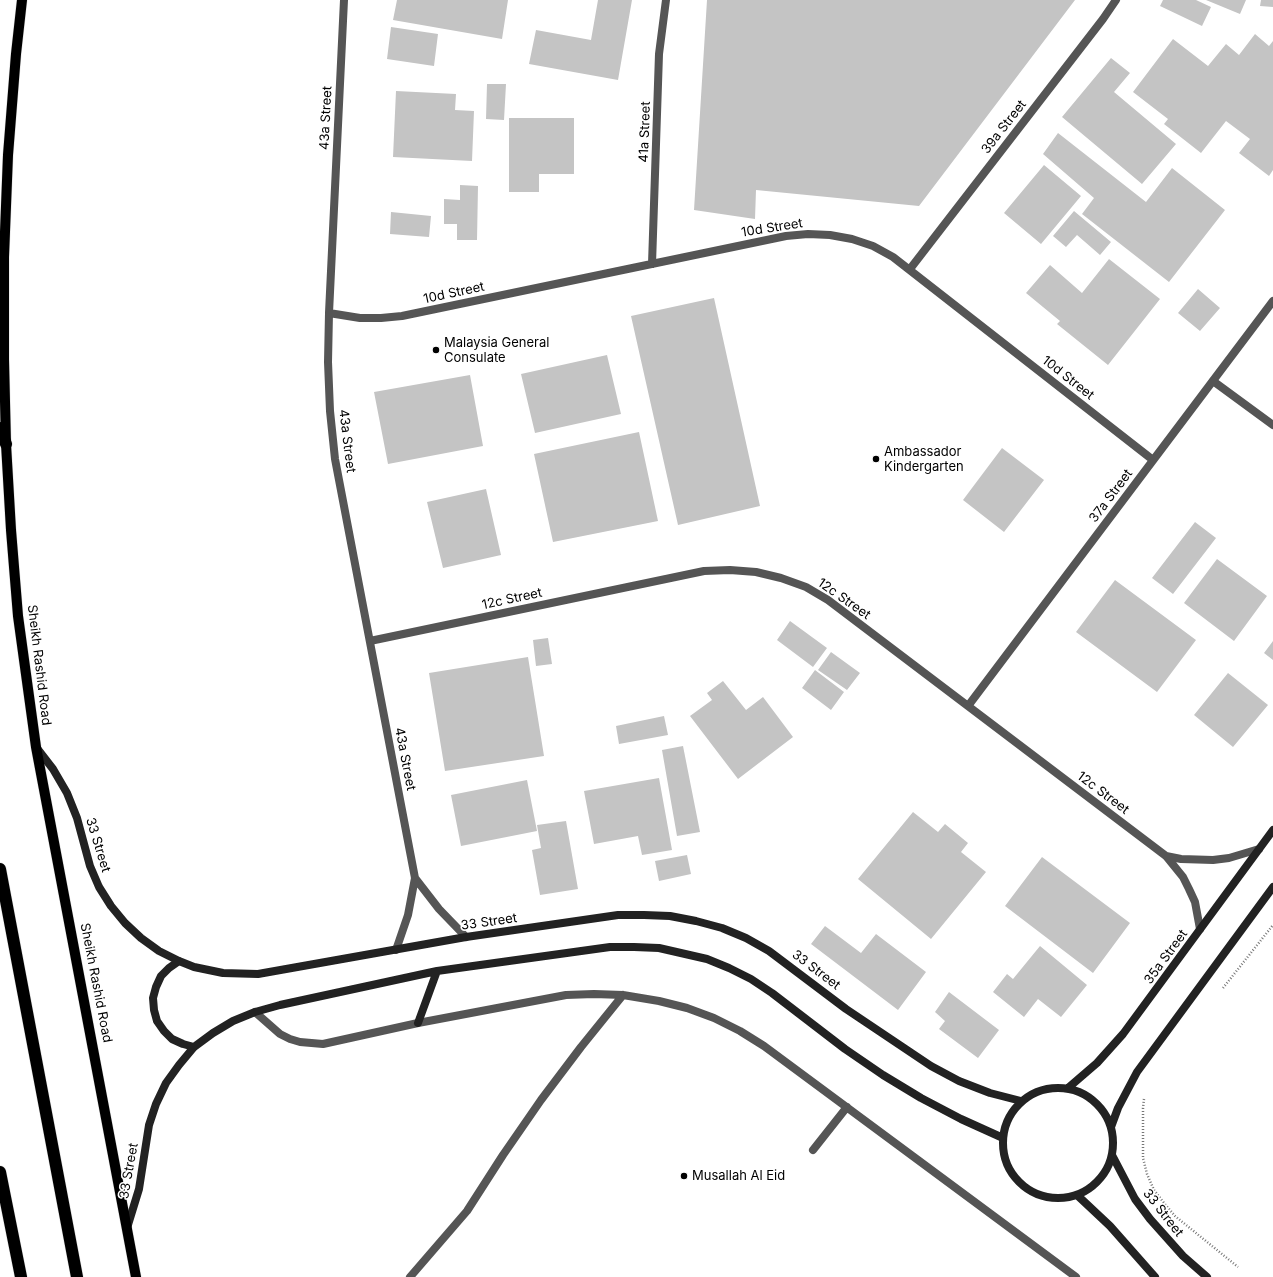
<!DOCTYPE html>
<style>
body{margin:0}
canvas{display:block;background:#fff}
</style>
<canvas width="1273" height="1277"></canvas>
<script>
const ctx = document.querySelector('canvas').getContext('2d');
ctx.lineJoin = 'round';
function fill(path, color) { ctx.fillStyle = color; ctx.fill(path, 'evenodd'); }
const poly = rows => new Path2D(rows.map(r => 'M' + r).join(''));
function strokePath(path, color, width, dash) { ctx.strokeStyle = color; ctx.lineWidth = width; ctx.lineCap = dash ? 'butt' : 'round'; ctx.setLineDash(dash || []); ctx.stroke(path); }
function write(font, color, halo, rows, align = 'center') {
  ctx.font = font + ' Inter,sans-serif'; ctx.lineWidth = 3; ctx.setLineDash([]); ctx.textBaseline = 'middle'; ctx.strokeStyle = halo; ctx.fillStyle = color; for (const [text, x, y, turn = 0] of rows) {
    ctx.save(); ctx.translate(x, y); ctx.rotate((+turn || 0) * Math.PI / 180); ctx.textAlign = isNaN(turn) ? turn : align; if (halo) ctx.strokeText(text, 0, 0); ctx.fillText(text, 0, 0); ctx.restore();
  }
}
fill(poly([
 [397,0,508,0,502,39,393,20],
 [598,0,632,0,618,80,529,64,536,30,591,40],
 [707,0,1075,0,919,206,756,190,755,219,694,210],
 [1163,0,1196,0,1211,7,1202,26,1160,6],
 [1206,0,1246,0,1240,14],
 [1261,0,1273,0,1273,7,1260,6],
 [391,27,438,34,434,66,387,59],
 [1255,34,1269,46,1273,41,1273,170,1269,176,1239,153,1250,139,1226,121,1201,153,1164,124,1168,119,1133,92,1173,39,1208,66,1226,44,1239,55],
 [1111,58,1130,73,1114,92,1176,144,1142,184,1062,117],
 [487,84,506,84,504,120,486,119],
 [396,91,456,94,455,110,474,111,472,161,393,157],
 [509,118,574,118,574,174,539,174,539,192,509,192],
 [1058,133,1146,202,1172,168,1225,210,1169,282,1082,214,1094,198,1043,154],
 [1044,165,1081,196,1041,244,1004,213],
 [460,185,478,186,477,240,457,240,457,224,444,224,444,199,460,200],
 [1074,211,1111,242,1100,255,1077,235,1066,247,1053,236],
 [391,212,431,216,429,237,390,234],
 [1109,259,1160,299,1108,365,1057,324,1060,321,1026,293,1050,265,1082,293],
 [1198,289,1220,308,1200,331,1178,313],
 [714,298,760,506,678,525,631,316],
 [607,355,621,414,535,433,521,374],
 [470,375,483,446,388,464,374,392],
 [639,432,658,521,553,542,534,454],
 [1002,448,1044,480,1004,532,963,500],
 [486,489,501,555,443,568,427,502],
 [1195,522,1216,538,1173,594,1152,578],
 [1217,559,1267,596,1234,641,1184,603],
 [1115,580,1196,640,1157,692,1076,632],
 [790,621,827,648,813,667,777,640],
 [548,638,552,664,536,666,533,640],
 [1273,641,1273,660,1264,653],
 [831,652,860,673,847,690,818,670],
 [528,657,544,756,445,771,429,673],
 [815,670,844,692,831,710,802,688],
 [1228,673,1268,705,1233,747,1194,715],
 [723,681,746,710,763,697,793,737,738,779,690,716,712,700,707,693],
 [664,716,668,735,619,744,616,726],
 [683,746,700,832,677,836,662,750],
 [659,778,672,850,642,855,638,836,594,844,584,791],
 [527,780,537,831,461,846,451,795],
 [913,812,938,832,945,824,968,843,961,852,986,872,931,939,858,879],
 [566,821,578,889,540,895,532,850,541,848,537,825],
 [687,855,691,874,659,881,655,861],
 [1042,857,1130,923,1093,973,1005,906],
 [825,926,861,953,876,934,926,972,898,1010,811,944],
 [1040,946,1087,985,1061,1017,1038,999,1024,1017,993,992,1007,974,1013,979],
 [949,992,999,1030,978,1058,939,1029,945,1021,935,1012]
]), '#c4c4c4');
const primary = poly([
 [22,0,16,54,8,155,4,257,4,359,6,444,11,530,18,616,36,747,136,1277]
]);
const highway = poly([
 [0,428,6,444],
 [0,869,77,1277],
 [0,1172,21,1277]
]);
strokePath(primary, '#dbdbdb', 11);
strokePath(highway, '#dbdbdb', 13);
strokePath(poly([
 [1223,988,1273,925],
 [1144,1099,1143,1108,1143,1158,1147,1174,1154,1190,1164,1203,1175,1216,1238,1267]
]), '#777', 2.5, [1, 2]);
strokePath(poly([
 [1213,381,1273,425],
 [255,1012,280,1034,290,1039,300,1042,323,1044,418,1023,566,995,594,994,623,995,659,1001,687,1008,714,1018,740,1031,764,1046,1076,1277],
 [813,1150,847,1107],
 [410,1277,467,1211,503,1155,541,1100,581,1047,623,995]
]), '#555', 8);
strokePath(poly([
 [344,0,329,313,328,362,330,411,335,459,415,878,408,915,396,950],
 [652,264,659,54,666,0],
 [910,269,1103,19,1116,0],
 [329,313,360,318,381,318,402,316,786,236,808,234,830,235,852,239,873,246,893,257,1153,460],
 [370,641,704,571,730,570,756,572,781,578,806,587,828,600,1166,856,1183,877,1189,889,1195,902,1200,929],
 [968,706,1273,301],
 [1166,856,1181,859,1213,860,1229,858,1259,849],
 [415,878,439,909,466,937]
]), '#555', 8);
strokePath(poly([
 [36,747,53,769,67,793,77,818,90,866,99,887,111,906,125,923,141,938,159,951,179,961,194,967,223,973,258,974,466,937,618,915,644,915,670,916,696,921,722,928,746,938,769,951,846,1009,931,1066,959,1081,990,1093,1021,1101],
 [179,961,169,968,161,976,156,987,153,998,154,1010,157,1021,164,1031,172,1039,183,1044,194,1047],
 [418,1023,437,971],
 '1003 1143a55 55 0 1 1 110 0a55 55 0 1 1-110 0Z',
 [1068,1088,1097,1063,1123,1034,1273,830],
 [1111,1127,1118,1108,1137,1072,1273,887],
 [1112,1155,1135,1199,1150,1219,1183,1256,1207,1277],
 [1077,1195,1110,1226,1155,1277],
 [127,1228,139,1189,149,1125,156,1104,166,1083,179,1065,194,1047,213,1033,233,1021,255,1012,280,1005,437,971,610,947,634,947,659,948,707,959,729,968,751,979,772,993,845,1049,883,1075,921,1098,961,1119,1003,1138]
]), '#222', 8);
strokePath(primary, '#000', 10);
strokePath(highway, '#000', 12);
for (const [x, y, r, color] of [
 [436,350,4,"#000"],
 [876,459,4,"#000"],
 [684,1176,4,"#000"]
]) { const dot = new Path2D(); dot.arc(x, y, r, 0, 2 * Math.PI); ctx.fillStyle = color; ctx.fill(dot); strokePath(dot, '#fff', 1.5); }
write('13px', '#000', '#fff', [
 ["43a Street",326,118,-87],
 ["39a Street",1004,127,-52],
 ["41a Street",645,132,-88],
 ["10d Street",772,228,-9],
 ["10d Street",454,293,-12],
 ["10d Street",1068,378,38],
 ["43a Street",347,441,83],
 ["37a Street",1111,496,-53],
 ["12c Street",512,599,-12],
 ["12c Street",844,599,35],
 ["Sheikh Rashid Road",39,665,83],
 ["43a Street",405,759,79],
 ["12c Street",1103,793,37],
 ["33 Street",98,845,73],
 ["33 Street",489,922,-8],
 ["35a Street",1166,957,-54],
 ["33 Street",816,970,37],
 ["Sheikh Rashid Road",96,983,79],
 ["33 Street",129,1171,-80],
 ["33 Street",1163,1213,52]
]);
write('13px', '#000', '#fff', [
 ["Malaysia General",444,343],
 ["Consulate",444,358],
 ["Ambassador",884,452],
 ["Kindergarten",884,467],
 ["Musallah Al Eid",692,1176]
], 'left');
</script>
